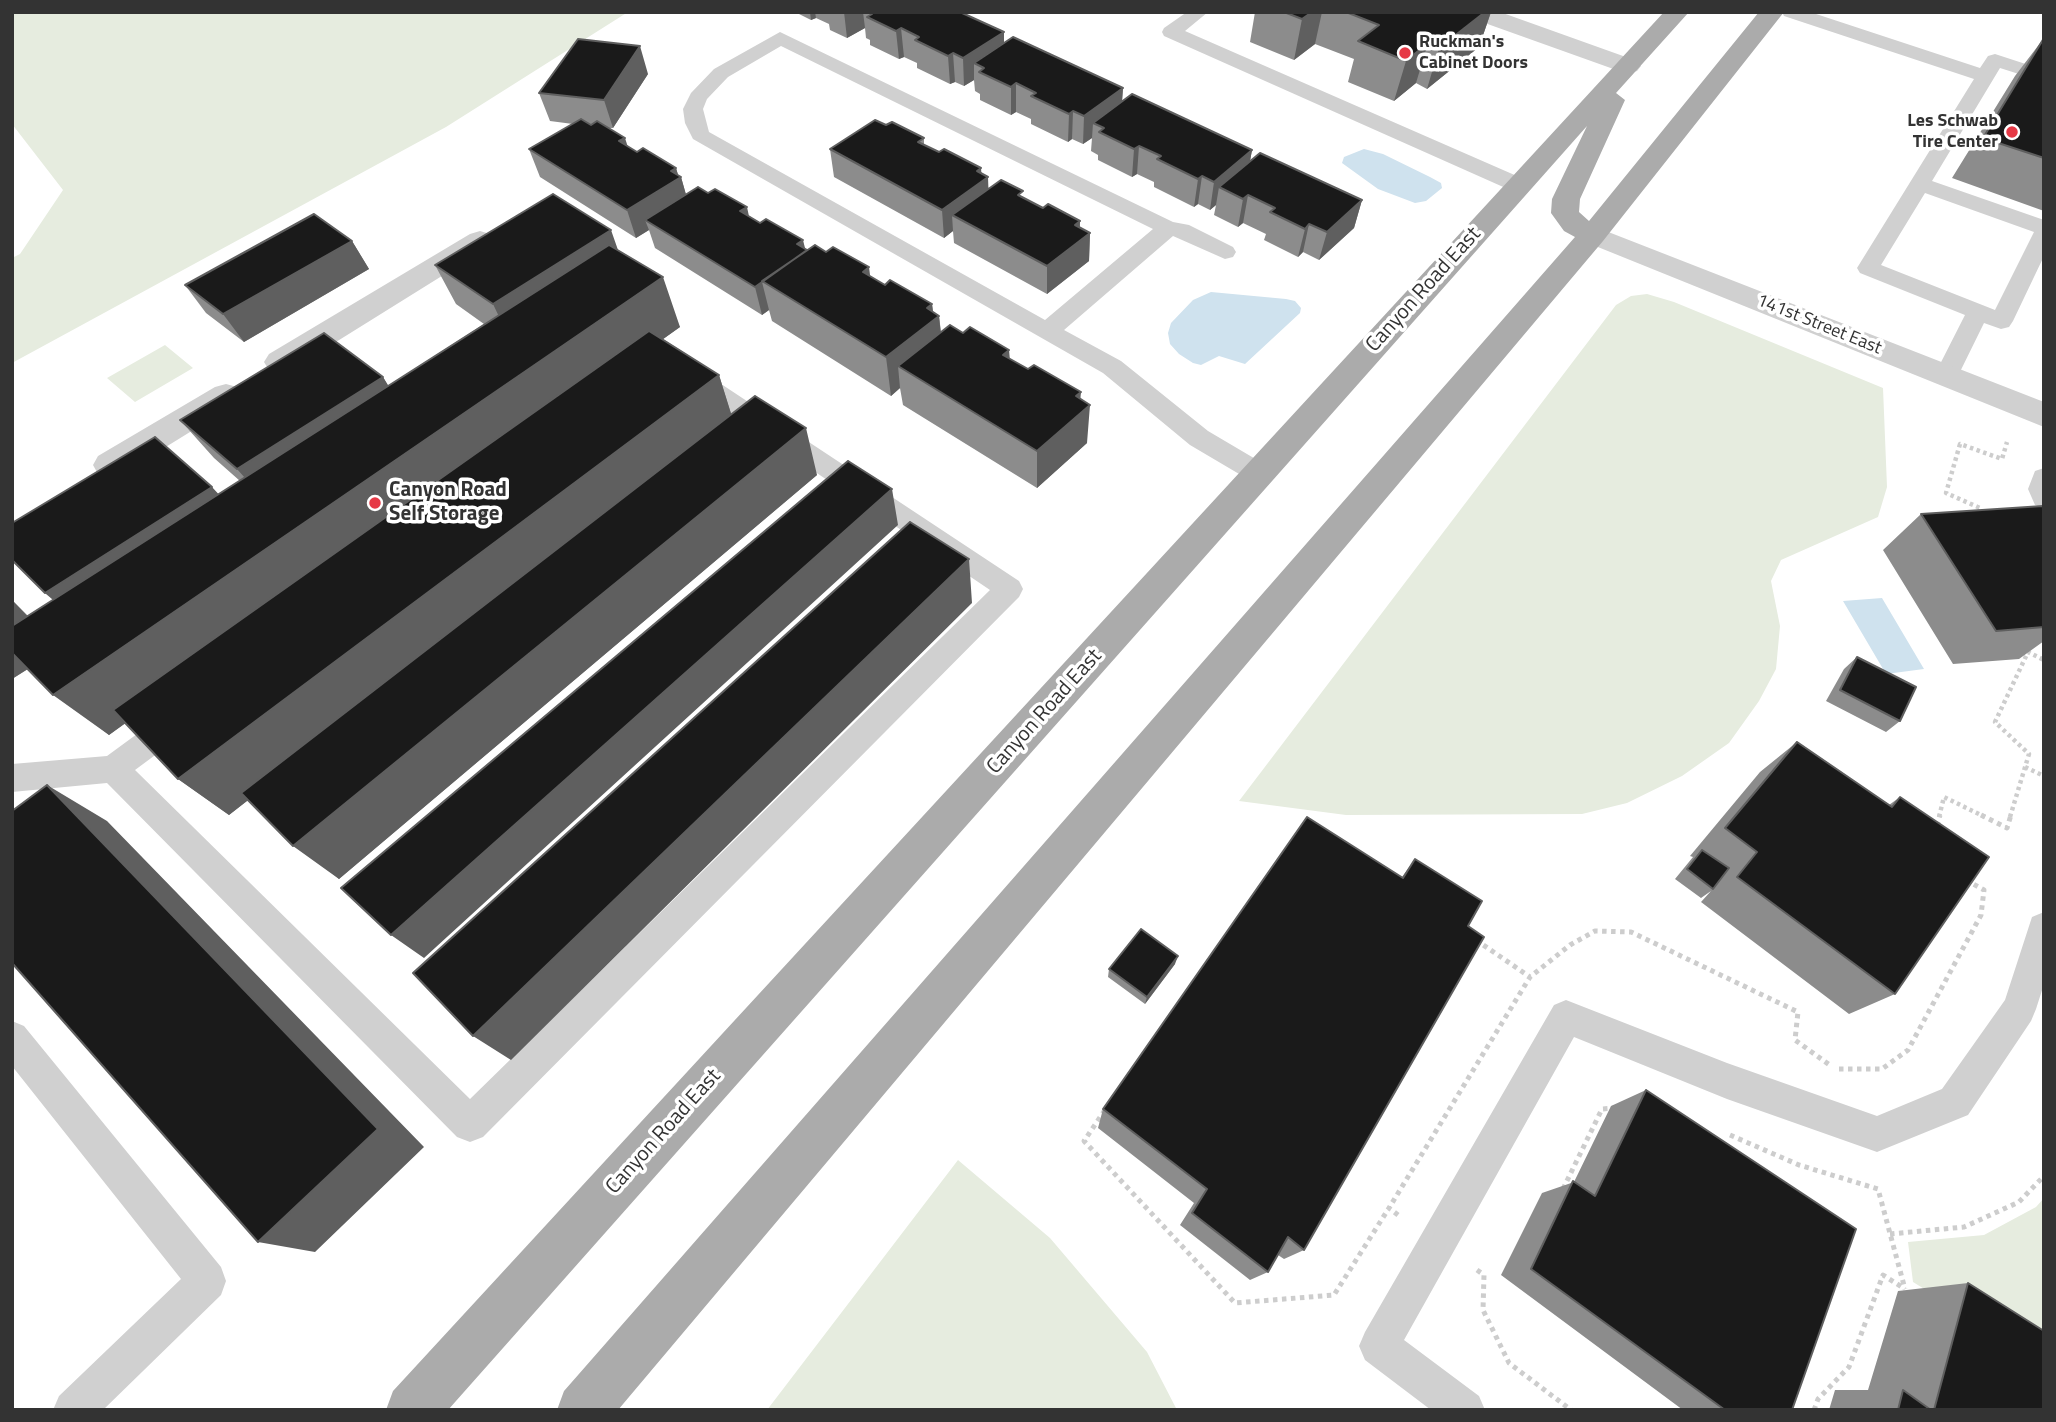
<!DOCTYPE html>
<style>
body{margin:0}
#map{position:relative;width:2056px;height:1422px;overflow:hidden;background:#fff;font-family:"Titillium Web",sans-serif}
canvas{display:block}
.frame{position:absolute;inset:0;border:14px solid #333;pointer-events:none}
</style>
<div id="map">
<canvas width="2056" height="1422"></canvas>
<div class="frame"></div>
</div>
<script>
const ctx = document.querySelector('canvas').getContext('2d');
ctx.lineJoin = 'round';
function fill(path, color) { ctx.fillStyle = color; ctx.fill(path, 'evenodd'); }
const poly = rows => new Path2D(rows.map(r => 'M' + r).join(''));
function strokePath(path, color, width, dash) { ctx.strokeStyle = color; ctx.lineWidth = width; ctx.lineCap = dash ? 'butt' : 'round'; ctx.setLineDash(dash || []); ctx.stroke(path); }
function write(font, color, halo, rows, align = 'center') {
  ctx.font = font + ' "Titillium Web",sans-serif'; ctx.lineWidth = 7; ctx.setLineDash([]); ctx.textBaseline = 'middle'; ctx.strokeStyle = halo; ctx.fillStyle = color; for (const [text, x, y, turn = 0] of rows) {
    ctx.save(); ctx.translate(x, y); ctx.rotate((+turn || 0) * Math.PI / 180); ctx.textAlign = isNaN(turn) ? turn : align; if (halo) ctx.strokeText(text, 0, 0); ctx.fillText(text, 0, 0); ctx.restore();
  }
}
fill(poly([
 [12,12,628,12,446,127,12,363,12,258,20,254,63,190,12,124],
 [1647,294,1674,302,1883,388,1887,487,1878,517,1781,560,1771,581,1780,626,1776,669,1759,701,1729,743,1682,776,1627,803,1582,814,1346,815,1239,801,1616,305,1631,296],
 [165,345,193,368,135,402,107,378],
 [958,1160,1050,1238,1147,1352,1177,1410,767,1410],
 [2044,1198,2044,1363,1913,1282,1908,1242,1984,1235,2036,1207]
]), '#e6ecdf');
fill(poly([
 [1364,149,1383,154,1430,177,1441,183,1442,188,1426,201,1415,203,1378,189,1342,163,1344,157],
 [1211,292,1286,299,1295,301,1301,308,1300,313,1245,364,1219,356,1201,365,1193,363,1179,354,1170,344,1168,333,1171,323,1193,300],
 [1882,598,1924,669,1886,674,1843,601]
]), '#cfe2ee');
strokePath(poly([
 [1982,514,1980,508,1946,493,1960,444,2002,459,2007,442],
 [2025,767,2044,776],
 [1939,817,1944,797,1985,817],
 [2010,817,2029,754,1995,722,2028,652,2044,660]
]), '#cdcdcd', 4.5, [3.5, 3.5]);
strokePath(poly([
 [1981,815,2007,828,2011,815],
 [1937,826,1940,815],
 [1476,940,1530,977],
 [1839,1069,1882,1069,1908,1050,1981,915,1984,890,1966,880],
 [1105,1110,1084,1141,1235,1303,1334,1295,1389,1208],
 [1730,1135,1799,1165,1878,1189,1905,1289],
 [1563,1189,1602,1109,1616,1108],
 [1398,1215,1389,1208,1530,977,1570,945,1595,931,1631,932,1798,1012,1795,1040,1831,1066],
 [1890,1234,1964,1227,2019,1202,2044,1176],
 [1477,1270,1484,1275,1483,1310,1509,1363,1571,1410],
 [1814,1410,1818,1399,1849,1367,1883,1275,1905,1289]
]), '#cdcdcd', 5, [4.5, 4.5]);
fill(poly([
 [1187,12,1208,12,1185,31,1526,180,1529,185,1526,190,1518,192,1510,190,1164,36,1162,32,1164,28,1187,12],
 [1782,12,1810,12,1980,68,1988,56,1995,54,2044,70,2044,82,2000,68,1932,181,2044,220,2044,256,2013,321,2009,327,2001,329,1984,323,1955,382,1946,385,1937,382,1934,376,1965,315,1860,273,1857,268,1974,79,1784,16,1782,12],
 [1925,193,2034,232,1995,310,1881,265,1925,193],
 [780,32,1173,222,1189,225,1233,247,1236,252,1233,257,1225,259,1173,236,1064,330,1121,361,1208,431,1269,467,1273,474,1269,481,1260,484,1251,481,1190,445,1103,373,693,139,685,123,683,109,691,93,714,69,780,32],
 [781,46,1153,229,1045,320,709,132,703,109,707,99,728,77,781,46],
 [694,369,703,372,1019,581,1023,589,1019,597,483,1137,470,1142,457,1137,107,783,12,792,12,764,107,756,167,712,178,708,189,712,193,721,189,730,135,770,470,1099,990,590,685,384,682,378,685,372,694,369],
 [2044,468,2044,508,2035,505,2028,489,2035,471,2044,468],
 [2044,912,2044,984,2036,1009,2031,1021,1968,1115,1877,1152,1727,1099,1574,1037,1404,1340,1479,1396,1485,1410,1431,1410,1365,1360,1359,1346,1365,1332,1554,1005,1566,1000,1727,1063,1877,1116,1942,1089,2005,1000,2032,917,2044,912],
 [12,1021,24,1026,221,1267,226,1281,221,1295,103,1410,53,1410,59,1396,181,1279,12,1066,12,1021]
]), '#d0d0d0');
fill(poly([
 [1464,12,1500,12,1637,61,1641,66,1637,71,1628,74,1619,71,1468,17,1464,12],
 [1593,226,2044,402,2044,427,1583,241,1579,235,1583,229,1593,226],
 [480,231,490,234,494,240,490,246,291,370,280,373,269,370,264,362,269,354,470,234,480,231],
 [226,384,237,387,242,395,237,403,122,474,110,477,98,474,93,465,98,456,215,387,226,384]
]), '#d0d0d0');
fill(poly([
 [1664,12,1689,12,1616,93,1625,100,1580,199,1579,212,1589,221,1759,12,1784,12,1603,241,618,1410,557,1410,564,1391,1575,237,1564,231,1551,213,1552,199,1587,126,448,1410,386,1410,393,1391,1664,12]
]), '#ababab');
fill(poly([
 [795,12,960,12,1004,43,1123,88,1122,101,1252,150,1250,161,1362,200,1354,228,1319,260,1303,252,1298,257,1264,240,1266,234,1243,223,1238,227,1214,215,1216,205,1210,210,1198,204,1194,207,1154,187,1154,182,1137,174,1132,177,1098,160,1098,155,1091,151,1092,138,1083,144,1072,139,1068,142,1031,124,1031,119,1016,112,1011,115,980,100,980,94,975,91,974,80,964,86,955,82,950,84,917,68,917,63,904,57,899,59,870,45,870,40,866,38,865,28,847,38,830,30,829,24,816,18,811,20],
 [1255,12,1491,12,1479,47,1427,89,1416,83,1394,101,1348,82,1354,59,1315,44,1294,60,1250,42],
 [2044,38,2044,211,1952,178,2015,76],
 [648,74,613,128,608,128,628,147,637,152,676,168,678,175,681,177,686,195,749,216,805,249,870,276,885,285,932,304,933,312,939,316,941,332,963,333,1009,350,1010,359,1080,399,1087,443,1037,488,903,405,900,388,891,396,772,321,769,310,762,315,655,248,649,230,636,238,540,177,529,149,573,124,550,121,539,93],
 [886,125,924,138,924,145,982,173,989,189,1023,198,1043,208,1080,221,1080,227,1090,233,1089,261,1047,294,954,243,953,231,944,238,834,177,830,149],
 [352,241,369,269,244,342,206,313,185,285],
 [618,251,680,327,663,339,719,375,731,414,817,475,339,879,248,800,229,815,178,779,125,723,109,735,28,669,12,679,12,600,28,616,53,600,45,593,219,494,240,481,214,458,180,420,383,377,388,386,484,324,456,304,435,265],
 [2044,507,2044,641,2019,659,1953,664,1883,550,1921,514],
 [1857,657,1900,721,1886,732,1826,701,1844,669],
 [1797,742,1889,805,1900,797,1895,994,1849,1014,1701,902,1711,891,1701,898,1675,879,1693,857,1690,856,1760,772],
 [1415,859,1468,926,1304,1250,1284,1259,1278,1255,1268,1272,1250,1280,1180,1225,1194,1203,1098,1128,1103,1109,1402,877],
 [1175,964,1145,1004,1108,977,1109,969],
 [1646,1090,1792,1410,1683,1410,1501,1275,1542,1193,1574,1182,1611,1106],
 [1968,1283,2044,1410,1829,1410,1835,1390,1868,1390,1898,1291]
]), '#8c8c8c');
fill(poly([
 [810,12,815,12,816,18,811,20],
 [844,12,863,12,865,28,847,38],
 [1312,12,1322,12,1315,44,1294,60,1302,19],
 [1485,12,1491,12,1479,47,1427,89,1439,48],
 [901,28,904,57,899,59,896,31],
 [1004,32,1004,60,974,63,974,80,964,86,963,58],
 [1428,43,1416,83,1394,101,1406,61],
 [640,46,648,74,613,128,604,100],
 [953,53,955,82,950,84,948,56],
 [1016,83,1016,112,1011,115,1011,87],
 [1123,88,1121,116,1093,123,1092,138,1083,144,1084,116],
 [1073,111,1072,139,1068,142,1069,114],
 [625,138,634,166,619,141],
 [1139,146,1137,174,1132,177,1134,149],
 [1252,150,1247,178,1219,187,1216,205,1210,210,1214,182],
 [676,168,679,178,681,177,689,205,645,220,649,230,636,238,627,210,671,171],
 [981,168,982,181,988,177,989,205,952,215,953,231,944,238,942,210,977,171],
 [1202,176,1198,204,1194,207,1198,179],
 [1248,195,1243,223,1238,227,1243,199],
 [1362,200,1354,228,1319,260,1327,232],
 [747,207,753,235,740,211],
 [1080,221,1079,241,1090,233,1089,261,1047,294,1047,266,1075,225],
 [1309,224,1303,252,1298,257,1305,229],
 [611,230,625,270,512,344,493,304],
 [803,240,806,252,797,244],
 [352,241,369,269,244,342,223,314],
 [869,267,874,307,863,272],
 [663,277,680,327,109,735,53,695],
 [762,282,769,310,762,315,755,287],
 [932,304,934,320,939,316,943,355,898,366,900,388,891,396,886,357,927,308],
 [1009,350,1010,389,1003,355],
 [719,375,734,423,229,815,178,779],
 [383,377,407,416,270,506,237,469],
 [1081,392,1079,413,1090,405,1087,443,1037,488,1037,451,1076,396],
 [806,428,817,475,339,879,293,846],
 [212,487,246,524,88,628,45,593],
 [892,489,898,525,424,958,391,935],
 [969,559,972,603,511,1060,473,1036],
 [12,600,59,649,12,679],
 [47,785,107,821,424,1147,315,1252,258,1242],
 [1178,956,1175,964,1145,1004,1147,997]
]), '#5f5f5f');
const building = poly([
 [868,12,960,12,1004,32,963,58,953,53,948,56,915,40,919,37,901,28,896,31,867,17,872,14,868,12],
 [1284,12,1312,12,1302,19,1284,12],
 [1346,12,1485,12,1439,48,1428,43,1406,61,1358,41,1379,25,1346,12],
 [1013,37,1123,88,1084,116,1073,111,1069,114,1031,96,1036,93,1016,83,1011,87,979,72,984,68,974,63,1013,37],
 [2044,38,2044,158,1983,138,2044,38],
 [578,39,640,46,604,100,539,93,578,39],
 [1132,94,1252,150,1214,182,1202,176,1198,179,1157,159,1161,156,1139,146,1134,149,1099,132,1104,128,1093,123,1132,94],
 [581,119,591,125,597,121,625,138,619,141,637,152,643,148,676,168,671,171,681,177,627,210,529,149,581,119],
 [875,120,886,125,892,122,924,138,918,142,939,152,944,149,981,168,977,171,988,177,942,210,830,149,875,120],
 [1260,153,1362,200,1327,232,1309,224,1305,229,1270,212,1275,208,1248,195,1243,199,1219,187,1260,153],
 [1001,180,1023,191,1018,195,1043,208,1048,204,1080,221,1075,225,1090,233,1047,266,952,215,1001,180],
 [698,187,708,193,715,189,747,207,740,211,760,223,766,219,803,240,797,244,807,250,755,287,645,220,698,187],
 [553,194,611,230,493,304,435,265,553,194],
 [314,214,352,241,223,314,185,285,314,214],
 [609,245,663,277,53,695,12,653,12,626,609,245],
 [815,245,826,252,833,247,869,267,863,272,885,285,890,280,932,304,927,308,939,316,886,357,762,281,815,245],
 [950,325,963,333,970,327,1009,350,1003,355,1028,369,1034,365,1081,392,1076,396,1090,405,1037,451,898,366,950,325],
 [649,331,719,375,178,779,113,710,649,331],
 [324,333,383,377,237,469,180,420,324,333],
 [755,396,806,428,293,846,241,793,755,396],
 [155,437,212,487,45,593,12,560,12,523,155,437],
 [848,461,892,489,391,935,341,888,848,461],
 [2043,506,2044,627,1996,631,1921,514,2043,506],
 [910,522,969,559,473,1036,413,973,910,522],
 [1857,657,1916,687,1900,721,1840,690,1857,657],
 [1797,742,1892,807,1900,797,1989,857,1895,994,1737,877,1757,852,1725,828,1797,742],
 [47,785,378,1129,258,1242,12,963,12,811,47,785],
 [1307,817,1403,878,1415,859,1482,901,1468,926,1484,937,1304,1250,1288,1237,1268,1272,1192,1213,1207,1189,1103,1109,1307,817],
 [1702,850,1729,868,1713,889,1687,869,1702,850],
 [1141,929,1178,956,1147,997,1109,969,1141,929],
 [1646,1090,1856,1229,1792,1410,1725,1410,1531,1269,1573,1181,1595,1196,1646,1090],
 [1968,1283,2044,1331,2044,1410,1934,1410,1968,1283],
 [1903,1390,1931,1410,1898,1410,1903,1390]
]);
fill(building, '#1a1a1a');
strokePath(building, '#5f5f5f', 2);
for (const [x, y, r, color] of [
 [1405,53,7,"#e63946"],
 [2012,132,7,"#e63946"],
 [375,503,7,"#e63946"]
]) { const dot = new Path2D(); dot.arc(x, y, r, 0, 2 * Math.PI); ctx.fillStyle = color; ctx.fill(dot); strokePath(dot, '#fff', 2.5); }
write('bold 18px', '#333', '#fff', [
 ["Ruckman's",1419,43],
 ["Cabinet Doors",1419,64],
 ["Les Schwab",1998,122,"right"],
 ["Tire Center",1998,143,"right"]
], 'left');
write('18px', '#333', '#fff', [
 ["141st Street East",1819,325,22]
]);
write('21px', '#333', '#fff', [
 ["Canyon Road East",1424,290,-48],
 ["Canyon Road East",1045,712,-48],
 ["Canyon Road East",664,1132,-48]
]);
write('bold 21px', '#333', '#fff', [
 ["Canyon Road",389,491],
 ["Self Storage",389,515]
], 'left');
</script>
